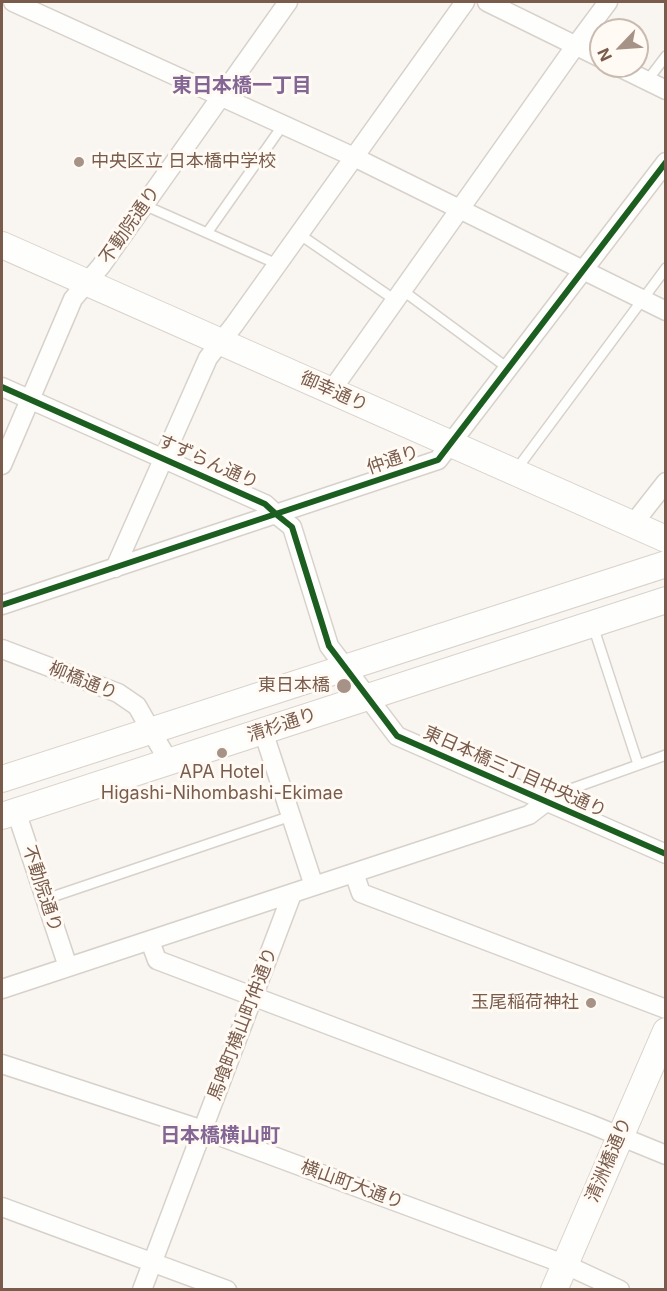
<!DOCTYPE html>
<meta charset="utf-8">
<style>
body{margin:0}
#map{position:relative;width:667px;height:1291px;overflow:hidden;background:#f9f5f0;font-family:Inter,sans-serif}
canvas{display:block}
.frame{position:absolute;inset:0;border:3px solid #7a5c4d;pointer-events:none}
.north{position:absolute;left:589px;top:18px;width:60px;height:60px;box-sizing:border-box;background:#fffaf3;border:2px solid #cabbb1;border-radius:50%;rotate:245deg;font-size:16px;font-weight:700;line-height:24px;text-align:center;color:#7a5c4d}
.north::after{content:'';display:block;margin:auto;width:21px;height:27px;background:#a69286;clip-path:polygon(50% 0,100% 100%,50% 72%,0 100%)}
</style>
<div id="map">
<canvas width="667" height="1291"></canvas>
<div class="frame"></div>
<div class="north">N</div>
</div>
<script>
const ctx = document.querySelector('canvas').getContext('2d');
ctx.lineJoin = 'round';
const poly = rows => new Path2D(rows.map(r => 'M' + r).join(''));
function strokePath(path, color, width, dash) { ctx.strokeStyle = color; ctx.lineWidth = width; ctx.lineCap = dash ? 'butt' : 'round'; ctx.setLineDash(dash || []); ctx.stroke(path); }
function write(font, color, halo, rows, align = 'center') {
  ctx.font = font + ' Inter,"Noto Sans JP",sans-serif'; ctx.lineWidth = 6; ctx.setLineDash([]); ctx.textBaseline = 'middle'; ctx.strokeStyle = halo; ctx.fillStyle = color; for (const [text, x, y, turn = 0] of rows) {
    ctx.save(); ctx.translate(x, y); ctx.rotate((+turn || 0) * Math.PI / 180); ctx.textAlign = isNaN(turn) ? turn : align; if (halo) ctx.strokeText(text, 0, 0); ctx.fillText(text, 0, 0); ctx.restore();
  }
}
const lane = poly([
 [647,81,666,56],
 [144,205,277,264],
 [207,233,283,125],
 [299,234,395,300],
 [402,290,509,369],
 [516,470,666,268],
 [593,626,638,764],
 [546,802,557,794,666,755],
 [46,899,291,816]
]);
const street = poly([
 [13,2,354,157,666,311],
 [487,2,601,58],
 [617,66,666,90],
 [2,387,265,504,277,515,292,527,329,646,397,736,666,854],
 [331,391,576,45,608,2],
 [2,465,73,299,101,266,288,2],
 [633,524,666,482],
 [115,568,208,358,234,325,465,2],
 [2,605,438,460,666,162],
 [2,649,118,693,137,706,169,762],
 [263,731,314,886],
 [16,811,68,967],
 [354,873,361,893,666,1009],
 [150,941,157,960,590,1124,666,1155],
 [2,989,529,815,546,802],
 [2,1064,203,1130,564,1264,620,1290],
 [2,1207,227,1290],
 [142,1290,292,894]
]);
const secondary = poly([
 [2,245,666,539],
 [2,779,666,564],
 [2,816,666,600],
 [554,1290,666,1031]
]);
strokePath(lane, '#d7d1cb', 12);
strokePath(street, '#d7d1cb', 21);
strokePath(secondary, '#d9d2cb', 28);
strokePath(lane, '#fefefd', 9);
strokePath(street, '#fefefd', 18);
strokePath(secondary, '#fefefd', 26);
strokePath(poly([
 [2,387,265,504,277,515,292,527,329,646,397,736,666,854],
 [2,605,438,460,666,162]
]), '#1b5e20', 6);
for (const [x, y, r, color] of [
 [79,162,6,"#a69286"],
 [344,686,8,"#a69286"],
 [222,753,6,"#a69286"],
 [591,1003,6,"#a69286"]
]) { const dot = new Path2D(); dot.arc(x, y, r, 0, 2 * Math.PI); ctx.fillStyle = color; ctx.fill(dot); strokePath(dot, '#fffaf3', 2); }
write('18px', '#7a5c4d', '#fffaf3', [
 ["中央区立 日本橋中学校",91,162,"left"],
 ["東日本橋",330,686],
 ["APA Hotel",222,773,"center"],
 ["Higashi-Nihombashi-Ekimae",222,794,"center"],
 ["玉尾稲荷神社",579,1003]
], 'right');
write('18px', '#7a5c4d', '#fffaf3', [
 ["不動院通り",130,225,-55],
 ["御幸通り",334,392,24],
 ["仲通り",393,460,-19],
 ["すずらん通り",208,462,24],
 ["柳橋通り",83,681,22],
 ["清杉通り",282,725,-18],
 ["東日本橋三丁目中央通り",515,772,24],
 ["不動院通り",42,889,72],
 ["馬喰町横山町仲通り",243,1024,-69],
 ["清洲橋通り",609,1160,-67],
 ["横山町大通り",352,1185,20]
]);
write('bold 20px', '#846695', '#fffaf3', [
 ["東日本橋一丁目",242,86],
 ["日本橋横山町",220,1136]
]);
</script>
